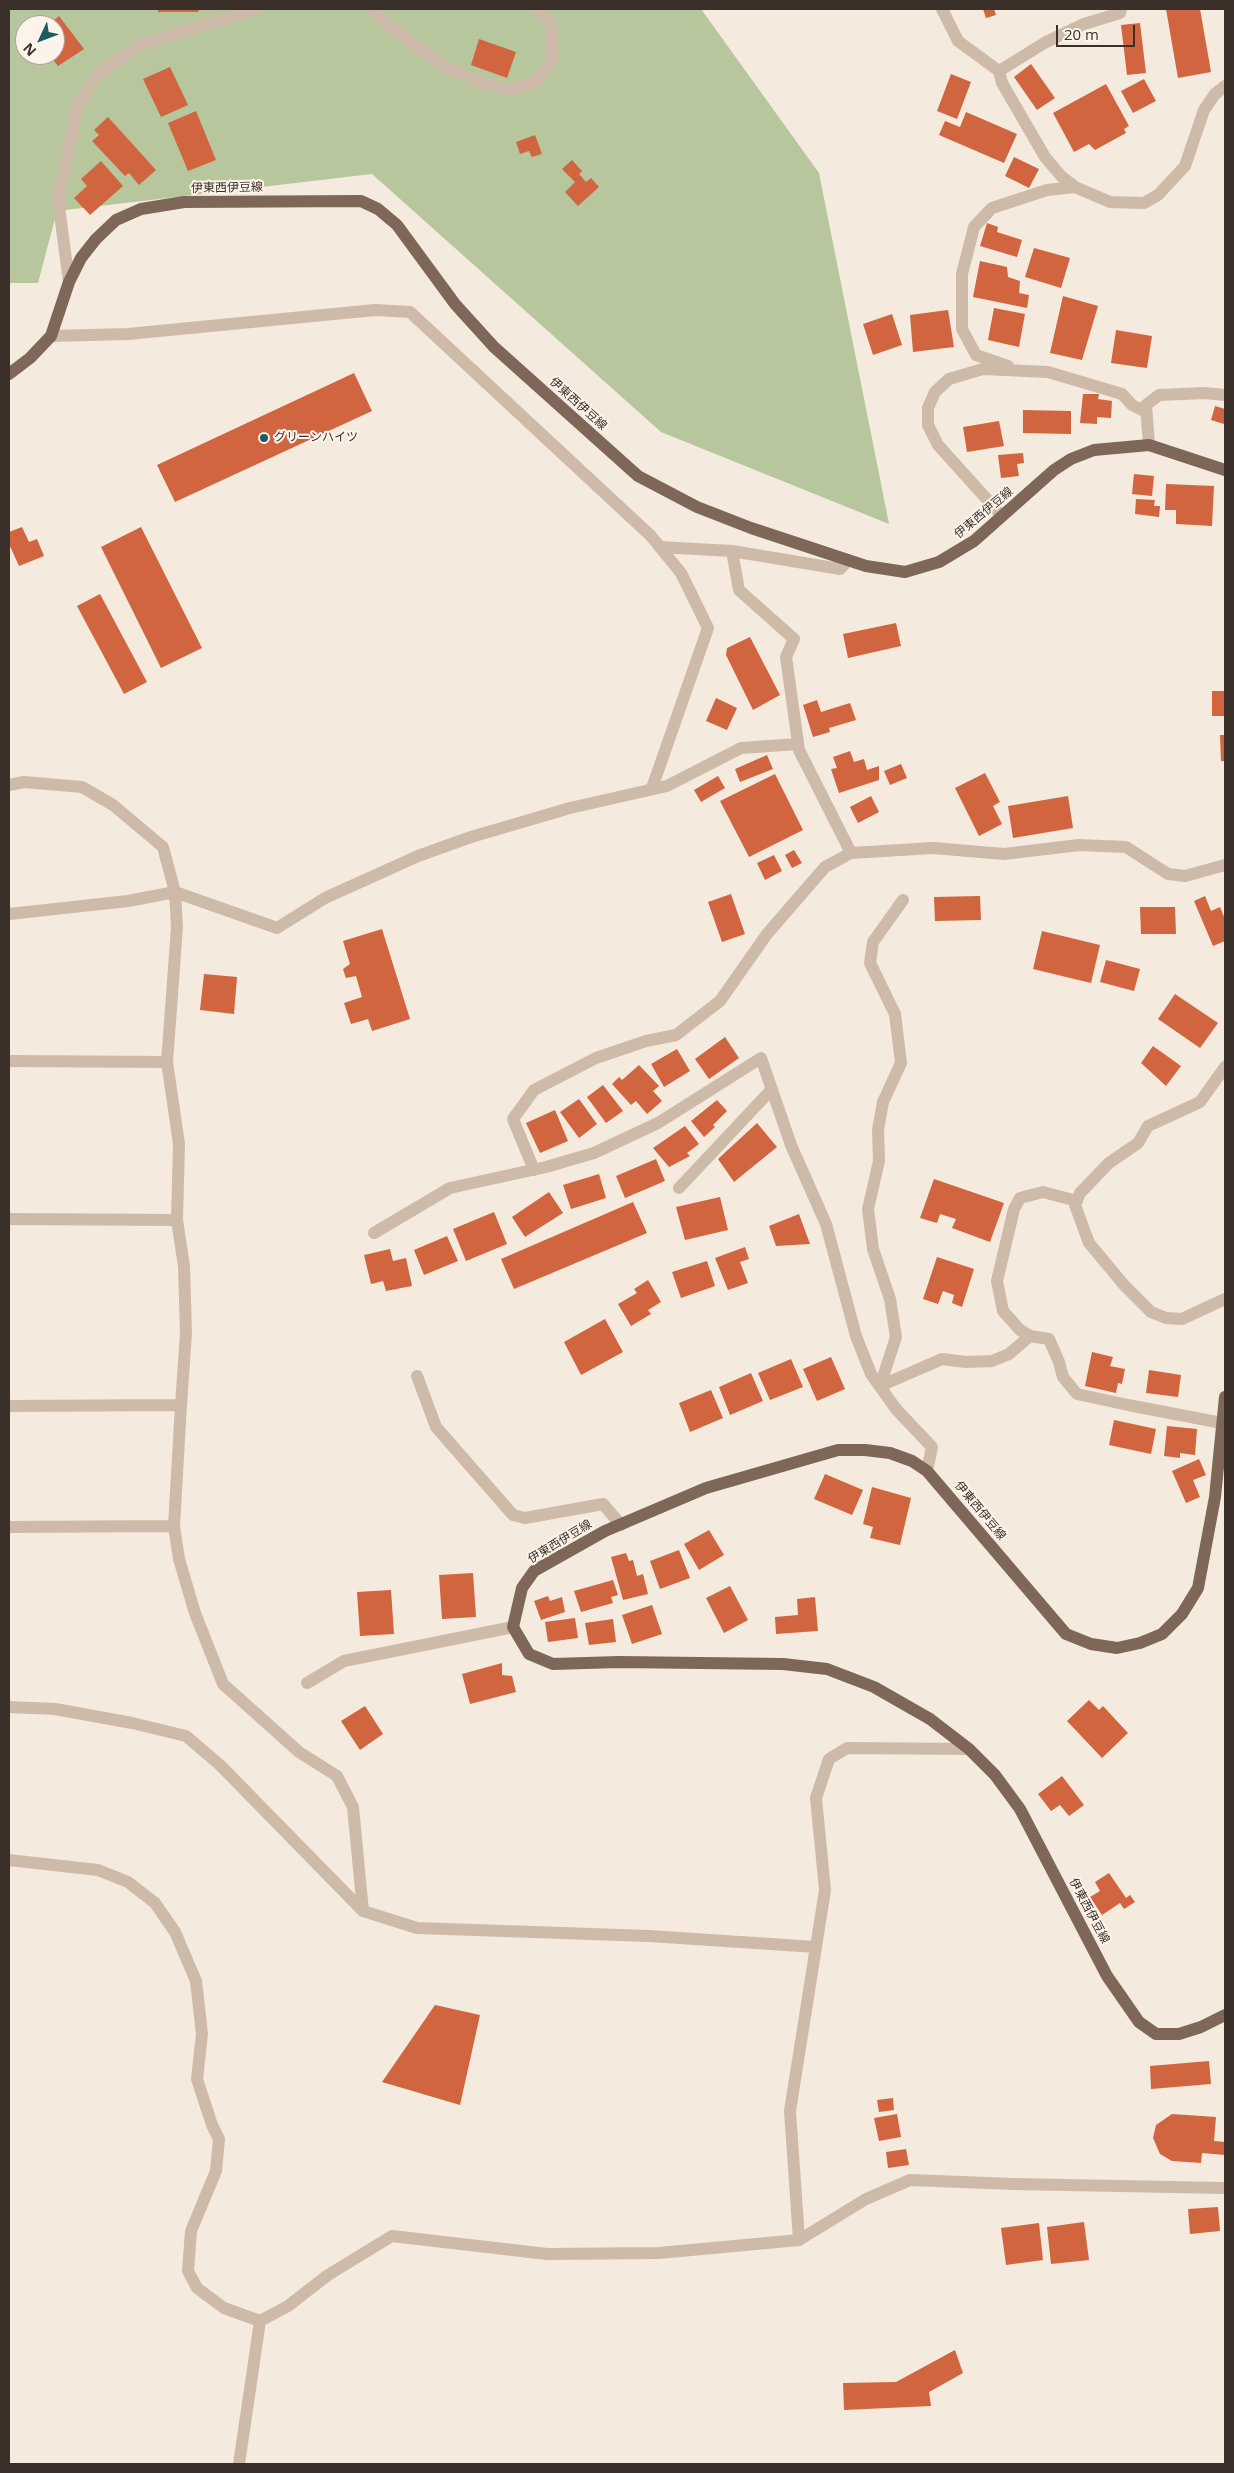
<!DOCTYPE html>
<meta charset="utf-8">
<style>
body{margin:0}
#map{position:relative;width:1234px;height:2473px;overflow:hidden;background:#f5eade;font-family:"Open Sans",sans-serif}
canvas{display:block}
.frame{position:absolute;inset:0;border:10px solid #3b2f29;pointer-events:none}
.north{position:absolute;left:15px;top:15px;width:50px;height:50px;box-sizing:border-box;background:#fcf4eb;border:1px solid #afa59d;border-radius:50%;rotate:227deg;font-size:14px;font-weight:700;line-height:20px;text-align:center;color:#3b2f29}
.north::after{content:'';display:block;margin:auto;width:18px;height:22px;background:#1a5b60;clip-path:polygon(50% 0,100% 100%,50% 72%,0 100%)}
.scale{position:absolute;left:1056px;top:25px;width:79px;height:22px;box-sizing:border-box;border:2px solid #3b2f29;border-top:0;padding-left:6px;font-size:15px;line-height:18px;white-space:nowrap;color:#3b2f29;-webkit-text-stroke:4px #fcf4eb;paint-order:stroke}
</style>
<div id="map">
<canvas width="1234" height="2473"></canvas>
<div class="frame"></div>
<div class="north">N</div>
<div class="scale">20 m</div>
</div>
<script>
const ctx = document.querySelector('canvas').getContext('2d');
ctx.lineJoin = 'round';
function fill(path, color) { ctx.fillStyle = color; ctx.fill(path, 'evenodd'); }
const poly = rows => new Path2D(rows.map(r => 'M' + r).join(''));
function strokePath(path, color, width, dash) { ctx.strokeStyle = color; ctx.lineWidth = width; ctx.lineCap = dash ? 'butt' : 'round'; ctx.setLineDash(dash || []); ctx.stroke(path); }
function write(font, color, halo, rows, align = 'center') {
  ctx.font = font + ' "Open Sans","Noto Sans JP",sans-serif'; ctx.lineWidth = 4; ctx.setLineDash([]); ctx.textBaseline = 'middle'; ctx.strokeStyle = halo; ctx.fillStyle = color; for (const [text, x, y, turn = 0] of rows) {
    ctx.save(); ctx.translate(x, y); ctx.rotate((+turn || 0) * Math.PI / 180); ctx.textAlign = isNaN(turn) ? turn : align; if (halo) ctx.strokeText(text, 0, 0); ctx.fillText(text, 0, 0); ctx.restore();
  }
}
fill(poly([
 [9,9,701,9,819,173,889,524,661,432,372,174,57,211,38,283,9,283],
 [25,25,55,25,55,55,25,55]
]), '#b7c69c');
fill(poly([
 [158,9,199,9,198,12,158,12],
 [983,9,994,9,996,15,986,18],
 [1166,9,1200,9,1211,72,1178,78],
 [59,16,84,49,58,66,49,55,55,55,55,25,48,25],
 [1140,23,1146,73,1127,75,1121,25],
 [479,39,516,52,507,78,471,65],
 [1031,64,1055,98,1037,110,1014,77],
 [170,67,188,105,161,117,143,79],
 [951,74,971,82,957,119,937,111],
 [1144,79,1156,101,1133,113,1121,91],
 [1106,84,1129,126,1124,129,1126,133,1095,150,1089,144,1074,152,1053,113],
 [196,111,216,160,188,171,168,123],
 [966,112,1017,134,1004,163,939,135,945,121,960,127],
 [108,117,156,170,139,185,129,173,125,176,92,141,99,135,94,130],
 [535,135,542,154,532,157,529,151,520,154,516,142],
 [1014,157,1039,169,1029,188,1005,176],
 [572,160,582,171,579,174,586,182,591,178,599,187,578,206,565,192,575,182,562,169],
 [101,161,123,186,90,215,74,198,87,186,81,179],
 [987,223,998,227,997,232,1022,240,1017,257,980,246],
 [1034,248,1070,258,1061,288,1025,277],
 [980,261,1007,267,1008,277,1020,281,1019,293,1029,295,1027,308,973,297],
 [1063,296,1098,306,1082,360,1050,353],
 [994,308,1025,314,1019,347,988,340],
 [948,310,954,347,913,352,910,315],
 [892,314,902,345,873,355,863,324],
 [1116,330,1152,336,1147,368,1111,363],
 [354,373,372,411,175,502,157,465],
 [1083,394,1099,394,1098,399,1112,401,1111,418,1097,417,1097,424,1080,423],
 [1215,406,1225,409,1224,424,1211,420],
 [1023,410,1071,411,1071,434,1023,433],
 [999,421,1004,446,967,452,963,427],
 [1023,453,1024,463,1017,464,1019,476,1001,478,998,455],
 [1134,474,1154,476,1152,496,1132,494],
 [1166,484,1214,486,1212,526,1176,524,1176,510,1165,510],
 [1136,499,1155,500,1154,506,1160,506,1159,517,1135,514],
 [22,527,29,542,37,539,44,556,19,566,9,544,9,532],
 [141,527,202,648,161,668,101,547],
 [100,594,147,682,124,694,77,606],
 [896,623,901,646,848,658,843,634],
 [750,637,780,695,753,710,726,655,727,648],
 [1212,691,1225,691,1225,716,1212,716],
 [716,698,737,708,727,730,706,721],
 [817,700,821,712,850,703,856,720,829,728,830,732,813,737,803,705],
 [1220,735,1225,735,1225,761,1221,761],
 [850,751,854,762,864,759,867,770,879,766,879,780,839,793,831,769,837,768,833,757],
 [767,755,773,769,740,782,735,769],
 [901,764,907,778,890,785,884,771],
 [985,773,1000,802,993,806,1002,824,979,836,955,788],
 [775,774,803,830,749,857,720,801],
 [718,776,725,788,701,802,694,790],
 [871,796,879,812,858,823,850,807],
 [1068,796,1073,828,1013,838,1008,806],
 [794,850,802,863,792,868,785,855],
 [774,855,782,871,765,880,757,863],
 [731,894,745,934,722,942,708,902],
 [980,896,981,920,935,921,934,897],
 [1205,896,1211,911,1220,907,1225,919,1225,941,1213,946,1194,901],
 [1140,907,1175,907,1176,934,1141,934],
 [382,929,410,1019,372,1031,368,1019,351,1024,344,1003,362,997,356,976,346,978,343,969,350,964,343,941],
 [1042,931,1100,945,1091,983,1033,969],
 [1106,960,1140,969,1134,991,1100,982],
 [204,974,237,977,234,1014,200,1010],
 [1175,994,1218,1023,1200,1048,1158,1019],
 [725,1037,739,1058,709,1079,695,1059],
 [1153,1046,1181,1066,1166,1086,1141,1063],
 [677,1049,690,1071,664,1087,651,1064],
 [639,1065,659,1086,653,1091,662,1101,647,1114,636,1101,631,1105,612,1084,619,1077,622,1080],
 [603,1085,623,1111,606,1123,587,1097],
 [579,1099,597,1124,579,1138,560,1112],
 [717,1100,727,1111,713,1125,715,1127,704,1137,691,1121],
 [555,1110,568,1141,540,1153,526,1123],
 [757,1123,777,1147,734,1182,718,1159],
 [685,1126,699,1144,687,1153,690,1156,669,1167,653,1148],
 [656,1159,665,1181,625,1198,616,1176],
 [599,1174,606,1198,571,1209,563,1185],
 [934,1179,1004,1203,990,1242,952,1228,956,1219,940,1214,937,1223,920,1218],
 [549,1192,563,1213,525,1237,512,1217],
 [720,1197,728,1230,685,1240,676,1207],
 [633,1202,647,1233,514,1289,501,1259],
 [494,1212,507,1244,466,1261,453,1229],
 [799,1214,810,1244,776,1246,769,1226],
 [447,1236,458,1261,424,1275,414,1250],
 [745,1247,749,1259,740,1262,748,1283,728,1290,715,1258],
 [390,1249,393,1261,406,1258,412,1286,386,1291,383,1281,371,1284,364,1255],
 [937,1257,974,1269,962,1307,952,1303,954,1295,943,1291,938,1304,923,1299],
 [707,1261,715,1286,681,1298,672,1272],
 [648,1280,661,1302,648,1310,651,1314,631,1326,618,1304,637,1293,634,1289],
 [605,1319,623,1352,581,1375,564,1342],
 [1092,1352,1113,1357,1110,1366,1125,1369,1122,1384,1118,1383,1116,1393,1085,1386],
 [831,1357,845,1389,817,1401,803,1369],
 [791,1359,803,1387,770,1400,758,1373],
 [1149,1370,1181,1375,1178,1397,1146,1393],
 [751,1373,763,1401,730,1415,719,1387],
 [711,1390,723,1418,690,1432,679,1403],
 [1114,1420,1156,1429,1151,1454,1109,1445],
 [1167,1426,1197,1429,1195,1455,1180,1453,1180,1458,1164,1456],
 [1199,1459,1206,1475,1193,1480,1200,1497,1186,1503,1172,1471],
 [825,1474,863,1490,852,1515,814,1499],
 [872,1487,911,1498,900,1545,870,1538,873,1527,863,1524],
 [709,1530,724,1555,699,1570,684,1544],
 [679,1550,690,1578,660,1589,650,1561],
 [626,1553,629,1561,633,1560,637,1576,643,1574,648,1594,623,1600,611,1557],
 [473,1573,476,1617,442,1619,439,1575],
 [613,1580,618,1595,611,1597,613,1603,581,1612,574,1591],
 [730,1586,748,1620,724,1633,706,1598],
 [391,1590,394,1634,360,1636,357,1592],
 [548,1596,550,1601,562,1597,565,1612,541,1620,534,1601],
 [815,1597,818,1631,776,1634,775,1617,798,1615,797,1599],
 [652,1605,662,1634,632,1644,622,1615],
 [575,1618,578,1638,548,1642,545,1622],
 [613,1619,616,1642,589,1645,585,1623],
 [502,1663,502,1675,512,1676,516,1692,470,1704,462,1674],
 [1089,1700,1099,1710,1103,1706,1128,1733,1102,1758,1067,1721],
 [365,1706,383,1734,360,1750,341,1721],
 [1062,1776,1084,1805,1069,1816,1060,1805,1051,1811,1038,1794],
 [1109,1873,1126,1898,1130,1895,1135,1902,1124,1909,1120,1903,1102,1915,1090,1897,1100,1891,1095,1882],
 [435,2005,480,2015,460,2105,382,2082],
 [1209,2061,1211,2084,1151,2089,1150,2066],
 [893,2098,894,2110,879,2112,877,2100],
 [897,2114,901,2137,879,2141,874,2118],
 [1172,2114,1216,2117,1214,2141,1225,2142,1225,2155,1202,2153,1201,2163,1172,2161,1160,2154,1153,2138,1156,2125],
 [906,2149,909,2165,888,2168,886,2152],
 [1218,2207,1220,2231,1190,2234,1188,2209],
 [1084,2222,1089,2260,1051,2264,1047,2227],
 [1039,2223,1043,2260,1006,2265,1001,2228],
 [955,2350,963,2373,929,2392,931,2406,844,2410,843,2383,896,2382]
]), '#d06540');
strokePath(poly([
 [942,9,958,41,999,71],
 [1121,9,1120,13,1084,24,1046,42,999,71,1002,83,1045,157,1061,176,1075,187,1110,202,1144,203,1158,195,1185,166,1204,110,1215,94,1225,86],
 [1008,366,976,355,962,329,962,274,974,227,992,208,1047,190,1075,187],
 [1002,516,938,445,928,425,928,408,935,392,949,379,983,369,1048,372,1122,394,1132,405,1146,412],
 [660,547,732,551],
 [848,560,840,569,732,551,739,590,794,639,786,657,799,750,851,853],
 [9,785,24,782,82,787,113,805,163,847,175,892,177,927,167,1062,179,1144,177,1220,184,1266,186,1333,181,1405,9,1406],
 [9,914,128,901,175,892,277,928,325,898,418,856,471,837,570,808,667,786,741,748,798,744],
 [9,1061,167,1062],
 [1225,1067,1200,1102,1148,1126,1138,1143,1109,1163,1080,1193,1075,1205,1089,1243,1124,1285,1151,1312,1166,1318,1182,1319,1225,1299],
 [679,1188,772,1089],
 [1077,1201,1043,1192,1020,1198,1014,1209,997,1281,1003,1311,1020,1330,1030,1336,1049,1339,1059,1362,1063,1377,1077,1394,1128,1405,1222,1423],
 [9,1219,177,1220],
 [374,1233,450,1188,546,1167,594,1153,658,1123,761,1058,791,1145,826,1224,856,1336,871,1374,896,1409,932,1447,927,1471],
 [880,1386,896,1337,890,1299,873,1249,868,1209,879,1161,878,1130,883,1102,901,1063,895,1014,870,963,873,942,903,900],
 [880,1386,942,1359,966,1362,992,1361,1009,1354,1030,1336],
 [181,1405,174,1526,179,1559,195,1613,223,1684,299,1752,337,1776,353,1807,363,1911],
 [9,1527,174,1526],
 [9,1707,55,1709,132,1723,186,1736,220,1765,363,1911,417,1928,649,1936,816,1947],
 [9,1860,98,1870,128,1882,155,1903,175,1932,196,1981,202,2034,197,2079,212,2125,219,2139,216,2171,191,2231,188,2271,197,2288,224,2308,260,2321],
 [799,2240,790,2111,825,1890,816,1798,829,1759,847,1748,969,1749],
 [239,2464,260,2321,288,2306,328,2275,392,2236,547,2254,659,2253,799,2240,866,2199,910,2180,1013,2184,1225,2188]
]), '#cebaa8', 12);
strokePath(poly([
 [373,9,391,28,443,66,484,84,509,90,535,83,553,60,551,25,538,9],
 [69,282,58,199,78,105,98,74,140,45,256,9],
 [51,336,128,334,375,310,410,312,651,536,681,573,708,628,652,788],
 [1149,445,1146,405,1159,395,1205,393,1225,395],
 [534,1170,513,1119,534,1090,596,1058,646,1041,676,1035,720,1001,767,934,825,867,851,853,933,848,1004,854,1079,845,1126,847,1168,874,1185,876,1225,865],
 [417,1376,436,1427,513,1515,525,1518,603,1504,621,1525],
 [307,1683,344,1661,513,1627]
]), '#cebaa8', 12);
strokePath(poly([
 [9,374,30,358,51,336,69,282,81,258,96,239,116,220,141,209,184,202,361,201,378,209,397,225,455,304,494,347,638,476,697,507,751,528,866,566,905,572,939,562,974,541,1054,470,1071,459,1094,450,1149,445,1225,470],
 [1225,1397,1215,1497,1198,1588,1182,1614,1162,1634,1140,1643,1117,1648,1091,1644,1066,1634,927,1471,912,1461,890,1453,865,1450,838,1450,706,1488,605,1531,534,1571,522,1588,513,1627,529,1654,553,1664,619,1662,783,1664,827,1669,874,1687,930,1719,969,1749,995,1775,1020,1809,1107,1976,1139,2022,1156,2034,1179,2034,1201,2027,1225,2015]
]), '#7e6659', 12);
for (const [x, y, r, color] of [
 [264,438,5,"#1a5b60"]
]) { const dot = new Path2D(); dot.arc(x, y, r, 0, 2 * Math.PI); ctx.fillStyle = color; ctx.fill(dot); strokePath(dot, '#fcf4eb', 2); }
write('12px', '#3b2f29', '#fcf4eb', [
 ["伊東西伊豆線",227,188,-1],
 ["伊東西伊豆線",578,404,42],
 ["伊東西伊豆線",984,513,-40],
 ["伊東西伊豆線",980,1511,50],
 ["伊東西伊豆線",560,1542,-31],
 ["伊東西伊豆線",1089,1911,62]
]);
write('12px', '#3b2f29', '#fcf4eb', [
 ["グリーンハイツ",274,438]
], 'left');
</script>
